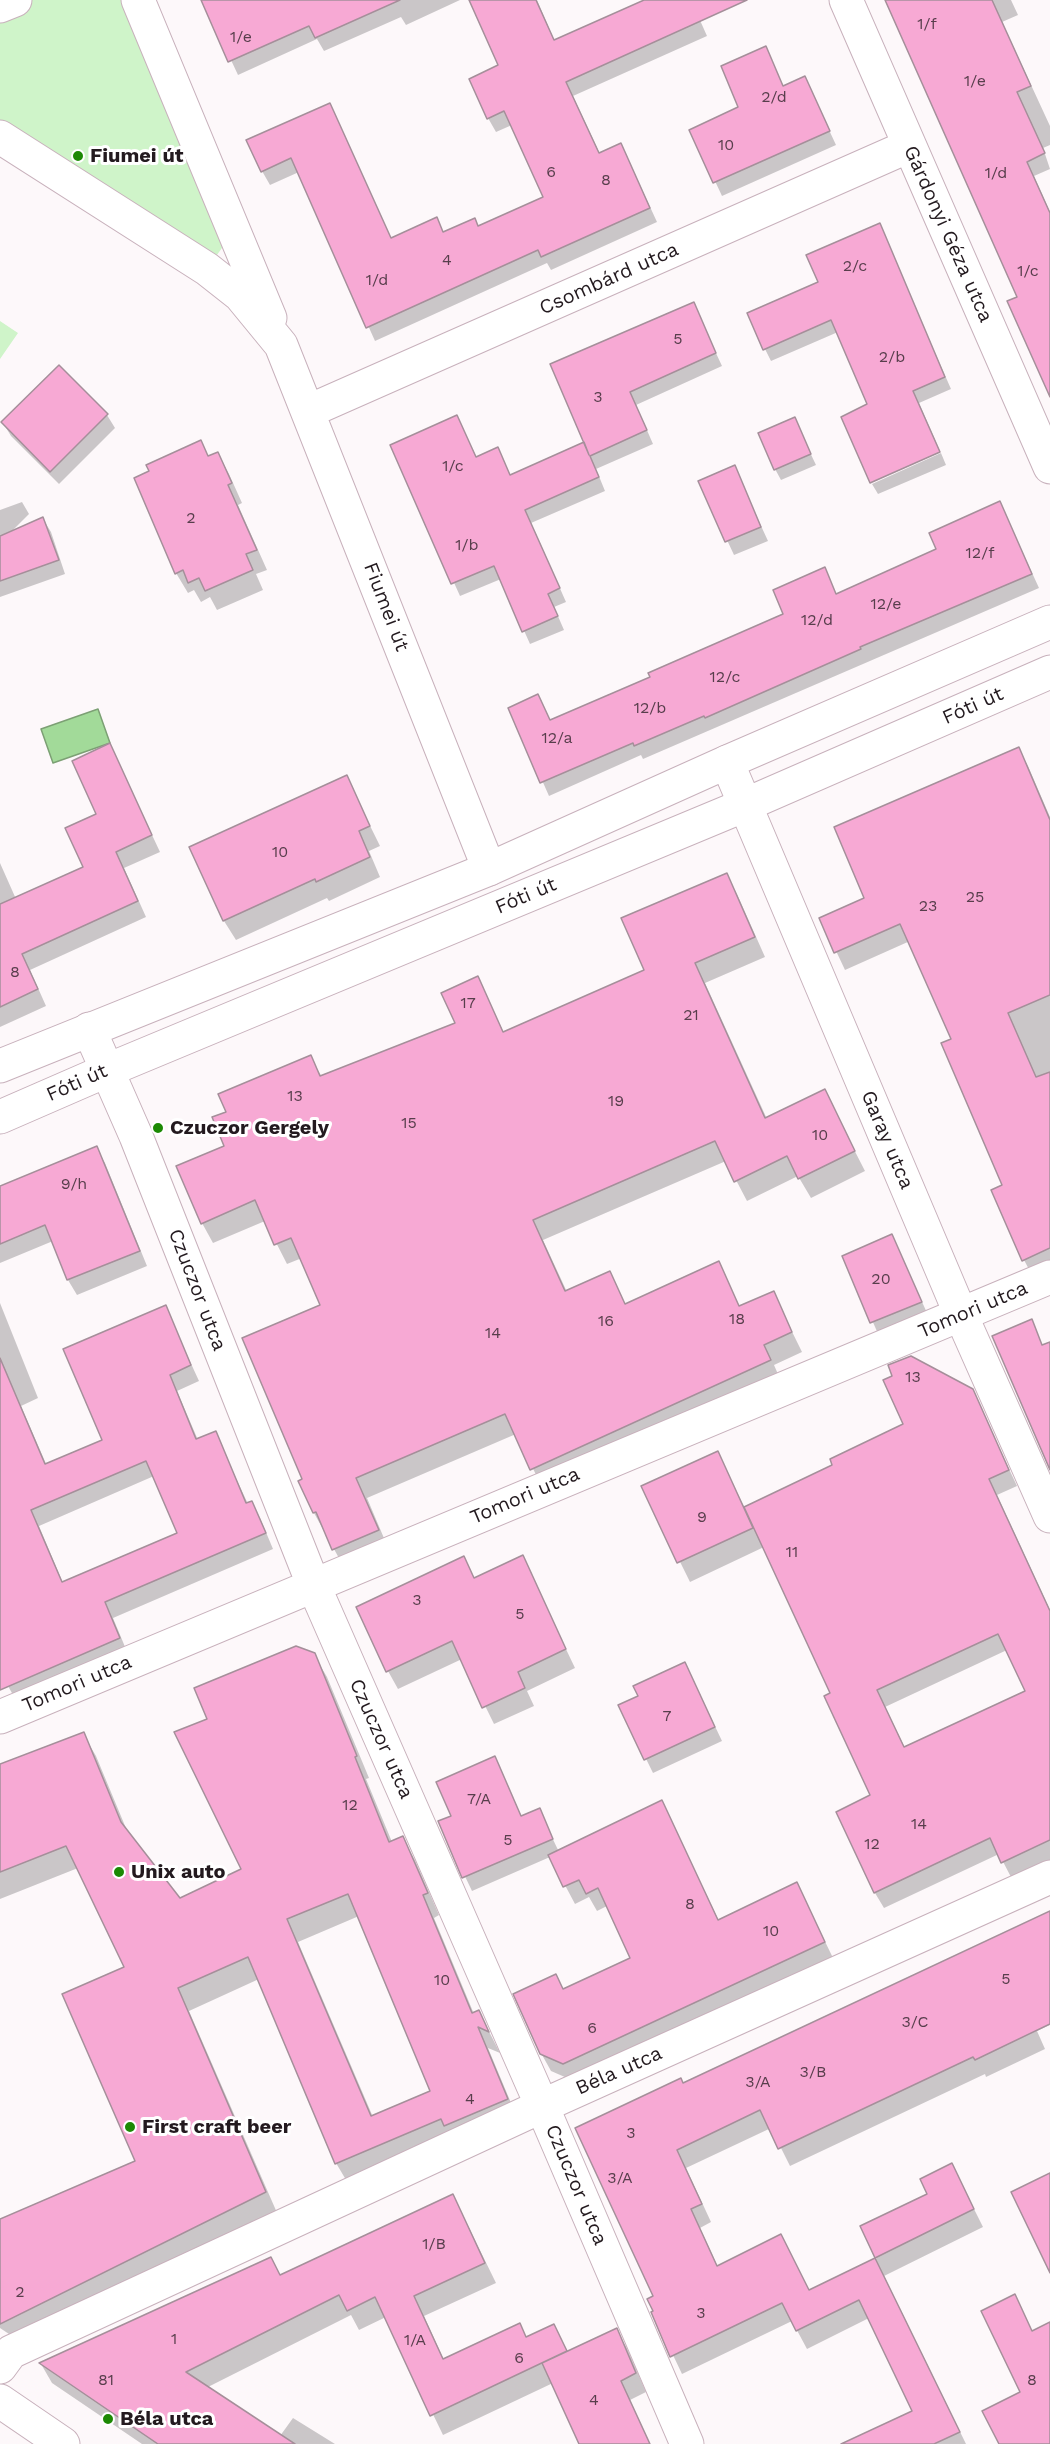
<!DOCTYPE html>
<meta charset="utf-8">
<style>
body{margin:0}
canvas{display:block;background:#fdf8fa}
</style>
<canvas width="1050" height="2444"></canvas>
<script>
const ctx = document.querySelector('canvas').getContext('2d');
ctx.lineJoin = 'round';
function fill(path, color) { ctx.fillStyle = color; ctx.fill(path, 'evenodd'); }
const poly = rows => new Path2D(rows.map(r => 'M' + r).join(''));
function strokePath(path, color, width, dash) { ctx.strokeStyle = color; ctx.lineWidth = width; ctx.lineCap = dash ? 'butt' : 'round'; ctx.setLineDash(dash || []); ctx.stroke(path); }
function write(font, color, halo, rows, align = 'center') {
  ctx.font = font + ' "Work Sans",sans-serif'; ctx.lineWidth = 6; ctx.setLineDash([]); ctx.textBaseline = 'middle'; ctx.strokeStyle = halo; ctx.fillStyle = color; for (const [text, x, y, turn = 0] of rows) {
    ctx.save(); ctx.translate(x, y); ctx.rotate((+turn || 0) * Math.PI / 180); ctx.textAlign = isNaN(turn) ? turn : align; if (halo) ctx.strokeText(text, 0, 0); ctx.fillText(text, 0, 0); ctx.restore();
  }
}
fill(poly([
 [15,0,138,0,234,231,207,269,0,137,0,6],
 [0,321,18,333,0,359]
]), '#cff4c9');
const water = poly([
 [98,709,110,743,53,763,41,729,98,709]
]);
fill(water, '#a2da99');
strokePath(water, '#7ca074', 1.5);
fill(poly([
 [203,0,460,0,406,25,401,17,324,51,317,39,238,75],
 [471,0,537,0,555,42,647,0,691,0,707,36,573,96,600,154,628,159,657,222,551,270,547,263,375,341,299,172,270,185,262,171,329,105,391,240,436,219,444,233,479,228,544,197,512,125,496,132,488,118,500,66],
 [887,0,1011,0,1018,15,1002,22,1050,126,1050,145,1043,148,1050,169,1034,176,1050,212,1050,392,1019,297],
 [765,48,784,87,805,78,836,145,722,196,691,130,740,108],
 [879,225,951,389,919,403,940,451,871,481,869,405,838,332,771,361,765,349,820,283],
 [693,304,722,366,636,405,653,444,596,469,605,491,531,523,566,602,554,607,564,630,530,644,501,579,460,596,392,445,457,417,477,458,497,449,511,476,583,444],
 [107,415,115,428,59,484,11,436,3,423],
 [794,419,816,465,781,480,775,469],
 [200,442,209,458,218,454,229,474,242,503,238,505,267,570,256,574,263,590,217,610,210,597,201,602,194,590,188,593,176,573],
 [941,453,946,465,878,494,872,484],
 [734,467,768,541,734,555,700,482],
 [22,502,29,514,10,533,43,519,51,532,65,574,0,597,0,510],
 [1000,503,1039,588,643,759,641,755,549,796,510,708,538,696,551,722,652,677,785,614,824,569,837,595,938,550],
 [110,745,160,852,124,868,146,917,30,970,46,1006,0,1027,0,863,16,899,85,868,98,814],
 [1018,748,1028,766,1050,817,1050,1270,1033,1277,1024,1260,1004,1186,953,1040,910,941,845,970,821,919,866,899],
 [346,777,380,846,369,851,380,877,329,901,327,898,236,940,224,921,191,848],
 [726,874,737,894,765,957,705,983,767,1119,824,1091,865,1171,811,1198,798,1176,747,1201,726,1161,543,1240,567,1292,609,1273,626,1305,718,1263,740,1307,773,1293,802,1352,774,1365,781,1381,543,1489,516,1434,367,1498,389,1550,345,1569,314,1513,304,1480,322,1306,302,1258,287,1264,265,1221,213,1243,202,1223,226,1147,227,1113,310,1057,322,1077,457,1023,477,978,504,1033,646,971],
 [96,1148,105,1163,147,1266,77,1295,68,1280,53,1241,0,1263,0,1188],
 [892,1236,928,1315,879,1336,844,1256],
 [0,1303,38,1398,21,1406,47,1466,104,1441,165,1307,199,1381,177,1391,198,1440,215,1433,248,1504,251,1502,260,1518,273,1549,113,1618,128,1654,17,1702,8,1686,0,1687],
 [154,1476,179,1534,63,1583,39,1526],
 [972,1390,1017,1486,997,1495,1050,1610,1050,1861,1012,1879,999,1854,884,1908,875,1893,872,1796,832,1694,764,1547,690,1582,643,1487,717,1453,745,1508,834,1466],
 [1007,1650,1027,1692,905,1748,885,1707],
 [522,1557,575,1668,527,1691,534,1706,494,1724,462,1659,398,1689,388,1671,464,1558,475,1579],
 [314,1655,327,1677,369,1778,366,1779,392,1842,402,1838,415,1860,439,1915,434,1918,474,2014,479,2012,500,2053,488,2048,519,2122,349,2185,336,2163,259,1979,189,2011,278,2215,21,2342,0,2328,0,2220,137,2162,126,1968,78,1868,0,1899,0,1766,83,1734,96,1756,128,1833,179,1900,243,1870,209,1720],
 [359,1916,432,2092,373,2117,298,1942],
 [685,1663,722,1741,653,1773,620,1706,639,1697],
 [494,1758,522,1817,539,1810,559,1852,662,1802,719,1921,797,1884,834,1960,574,2081,551,2071,541,2053,563,1990,632,1959,607,1906,597,1911,589,1897,575,1904,550,1857,472,1891,439,1822,453,1816],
 [1050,1913,1050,2025,1037,2031,1045,2049,986,2077,985,2074,790,2166,771,2128,686,2168,711,2222,700,2228,718,2267,809,2291,877,2258,862,2227,961,2183,983,2227,884,2276,966,2444,855,2444,914,2412,869,2318,807,2349,792,2321,682,2374,653,2313,683,2085],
 [453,2195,496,2283,424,2316,444,2360,519,2325,527,2338,553,2326,568,2353,616,2330,627,2348,646,2392,630,2400,650,2444,581,2444,553,2383,443,2435,386,2317,359,2330,351,2315,206,2388,280,2436,293,2418,335,2444,142,2444,52,2383,41,2364,280,2276]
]), '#0003');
const building = poly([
 [201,0,400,0,315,38,309,26,228,62,201,0],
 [469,0,536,0,554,40,644,0,747,0,566,82,599,153,621,143,650,208,541,257,538,250,366,328,291,158,261,172,246,140,330,103,391,238,437,217,443,232,475,218,478,226,543,197,504,111,487,119,469,79,498,65,469,0],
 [885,0,992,0,1031,86,1017,92,1045,153,1027,162,1050,213,1050,397,1007,301,1017,297,885,0],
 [766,46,783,86,805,76,830,131,713,183,689,130,738,107,721,66,766,46],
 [880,223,945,377,913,391,940,452,870,483,841,417,867,404,831,320,763,350,747,313,818,282,806,255,880,223],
 [694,302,716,353,630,392,647,430,590,456,599,477,525,510,560,588,548,594,558,616,522,632,494,566,451,584,390,445,457,415,476,457,498,447,510,475,584,442,589,455,550,364,694,302],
 [59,365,108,414,50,472,1,422,59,365],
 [795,417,811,454,774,470,758,433,795,417],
 [201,440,208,456,218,452,232,483,228,485,257,550,246,554,253,570,205,591,199,578,188,583,183,570,175,574,134,478,149,471,146,465,201,440],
 [735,465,761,527,725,542,698,481,735,465],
 [1000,501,1032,574,860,647,861,649,705,718,704,716,634,746,633,743,540,783,508,708,538,694,550,720,650,677,648,673,783,614,773,590,825,567,836,594,936,549,929,533,1000,501],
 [43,517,59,560,0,581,0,536,43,517],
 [110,743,152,835,116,852,138,901,22,954,38,989,0,1007,0,904,83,867,65,828,96,814,72,761,110,743],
 [1019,747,1050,820,1050,995,1008,1013,1036,1077,1050,1072,1050,1248,1022,1261,991,1190,1002,1185,941,1043,951,1039,900,924,834,953,819,918,864,898,834,827,1019,747],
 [347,775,370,826,359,831,370,857,316,882,315,879,223,921,189,847,347,775],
 [727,873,755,937,695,963,765,1118,825,1089,855,1151,798,1179,787,1156,734,1182,715,1141,533,1220,565,1291,610,1271,625,1304,719,1261,739,1306,774,1291,792,1332,764,1345,771,1360,530,1470,505,1414,356,1478,379,1530,332,1550,316,1512,313,1513,298,1481,302,1479,242,1338,320,1305,291,1238,274,1245,255,1200,201,1224,176,1166,224,1146,212,1117,226,1112,218,1094,311,1055,320,1076,455,1023,441,993,478,976,503,1032,644,970,621,918,727,873],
 [97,1146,140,1251,67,1280,45,1225,0,1244,0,1186,97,1146],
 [892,1234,922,1302,870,1323,842,1256,892,1234],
 [166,1305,191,1365,170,1375,196,1439,216,1431,246,1503,252,1501,266,1533,105,1602,120,1638,0,1690,0,1358,45,1464,102,1440,63,1349,166,1305],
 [146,1461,177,1533,62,1582,31,1510,146,1461],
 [1032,1319,1042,1345,1050,1342,1050,1470,992,1336,1032,1319],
 [911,1356,973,1389,1009,1470,989,1479,1050,1611,1050,1840,1001,1863,990,1838,874,1893,836,1812,870,1795,824,1696,830,1693,744,1507,832,1465,830,1459,903,1424,883,1380,892,1376,888,1365,911,1356],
 [998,1634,1025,1691,904,1747,877,1690,998,1634],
 [718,1451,753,1528,677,1563,641,1486,718,1451],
 [523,1555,566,1649,518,1672,525,1688,482,1708,452,1641,386,1672,356,1607,464,1556,474,1578,523,1555],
 [296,1646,315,1653,357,1756,355,1757,389,1842,403,1836,428,1893,423,1895,472,2013,479,2010,489,2032,478,2027,508,2099,444,2126,441,2119,335,2164,248,1957,178,1988,266,2192,0,2324,0,2219,135,2161,62,1994,124,1967,66,1846,0,1872,0,1764,84,1732,121,1822,180,1898,241,1869,174,1732,207,1719,194,1688,296,1646],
 [348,1894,430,2091,371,2116,287,1919,348,1894],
 [685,1662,715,1727,644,1760,618,1705,638,1696,633,1686,685,1662],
 [495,1756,521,1816,540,1808,553,1839,462,1878,438,1821,451,1816,436,1782,495,1756],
 [662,1800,718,1920,797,1882,825,1942,563,2064,540,2054,513,1994,556,1974,563,1989,630,1958,598,1888,586,1894,579,1880,563,1887,548,1855,662,1800],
 [1050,1911,1050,2024,975,2060,973,2057,778,2149,760,2110,677,2150,702,2204,691,2209,717,2266,781,2234,809,2290,875,2258,960,2432,934,2444,841,2444,912,2411,859,2300,796,2331,782,2303,670,2357,651,2312,653,2311,647,2299,653,2296,575,2128,681,2078,683,2083,1050,1911],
 [952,2163,974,2209,875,2258,860,2226,927,2194,920,2179,952,2163],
 [1050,2173,1050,2273,1011,2192,1050,2173],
 [453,2194,485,2263,414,2296,443,2359,520,2323,526,2337,554,2324,567,2351,430,2416,375,2297,347,2311,339,2295,186,2372,295,2444,158,2444,39,2363,271,2257,280,2275,453,2194],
 [1015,2294,1032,2331,1050,2322,1050,2444,999,2444,982,2411,1020,2392,981,2311,1015,2294],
 [617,2328,636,2373,621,2381,650,2444,579,2444,542,2363,617,2328]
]);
fill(building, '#f7a9d4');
strokePath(building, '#a58f9a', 1.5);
const street = poly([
 [138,0,270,318],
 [846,0,1050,467],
 [0,6,15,0],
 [0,137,207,269,240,295,281,345,489,869],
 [309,411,909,146],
 [727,762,961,1315,1050,1516],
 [89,1029,136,1136,313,1584,542,2106,687,2444],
 [0,1717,1050,1277],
 [0,2367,11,2352,542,2106,1050,1877]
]);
const secondary = poly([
 [0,1066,489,869,727,762,1050,622],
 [0,1117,108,1070,745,805,1050,672]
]);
const primary = poly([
 [0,2401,63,2444]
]);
strokePath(street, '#c8b1bc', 35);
strokePath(secondary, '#c8b1bc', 35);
strokePath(primary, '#c8b1bc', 35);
strokePath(street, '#fff', 33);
strokePath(secondary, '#fff', 33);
strokePath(primary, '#fff', 33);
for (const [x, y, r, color] of [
 [78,156,6,"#1c8904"],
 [158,1128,6,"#1c8904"],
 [119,1872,6,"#1c8904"],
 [130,2127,6,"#1c8904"],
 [108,2419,6,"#1c8904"]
]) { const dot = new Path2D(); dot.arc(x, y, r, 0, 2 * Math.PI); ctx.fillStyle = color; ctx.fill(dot); strokePath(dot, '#fff', 2); }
write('16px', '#583e4c', null, [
 ["1/f",927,24],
 ["1/e",241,37],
 ["1/e",975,81],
 ["2/d",774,97],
 ["10",726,145],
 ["6",551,172],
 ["1/d",996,173],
 ["8",606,180],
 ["4",447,260],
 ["2/c",855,266],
 ["1/c",1028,271],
 ["1/d",377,280],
 ["5",678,339],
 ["2/b",892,357],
 ["3",598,397],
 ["1/c",453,466],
 ["2",191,518],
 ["1/b",467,545],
 ["12/f",980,553],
 ["12/e",886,604],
 ["12/d",817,620],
 ["12/c",725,677],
 ["12/b",650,708],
 ["12/a",557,738],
 ["10",280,852],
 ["25",975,897],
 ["23",928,906],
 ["8",15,972],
 ["17",468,1003],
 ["21",691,1015],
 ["13",295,1096],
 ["19",616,1101],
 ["15",409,1123],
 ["10",820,1135],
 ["9/h",74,1184],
 ["20",881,1279],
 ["18",737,1319],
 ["16",606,1321],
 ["14",493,1333],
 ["13",913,1377],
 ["9",702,1517],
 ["11",792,1552],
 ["3",417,1600],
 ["5",520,1614],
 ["7",667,1716],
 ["7/A",479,1799],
 ["12",350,1805],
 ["14",919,1824],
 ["5",508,1840],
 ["12",872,1844],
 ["8",690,1904],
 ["10",771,1931],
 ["5",1006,1979],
 ["10",442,1980],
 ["3/C",915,2022],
 ["6",592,2028],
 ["3/B",813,2072],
 ["3/A",758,2082],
 ["4",470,2099],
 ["3",631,2133],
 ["3/A",620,2178],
 ["1/B",434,2244],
 ["2",20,2292],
 ["3",701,2313],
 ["1",174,2339],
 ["1/A",415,2340],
 ["6",519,2358],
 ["81",106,2380],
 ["8",1032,2380],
 ["4",594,2400]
]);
write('bold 20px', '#231a1f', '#fff', [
 ["Fiumei út",90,156],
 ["Czuczor Gergely",170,1128],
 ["Unix auto",131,1872],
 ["First craft beer",142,2127],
 ["Béla utca",120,2419]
], 'left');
write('20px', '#231a1f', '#fff', [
 ["Gárdonyi Géza utca",948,234,66],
 ["Csombárd utca",609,279,-24],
 ["Fiumei út",386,607,69],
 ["Fóti út",973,706,-24],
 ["Fóti út",526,896,-23],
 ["Fóti út",77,1083,-24],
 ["Garay utca",887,1140,67],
 ["Czuczor utca",197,1290,69],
 ["Tomori utca",973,1310,-23],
 ["Tomori utca",525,1496,-23],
 ["Tomori utca",77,1684,-23],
 ["Czuczor utca",381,1739,66],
 ["Béla utca",619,2071,-24],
 ["Czuczor utca",576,2185,67]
]);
</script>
